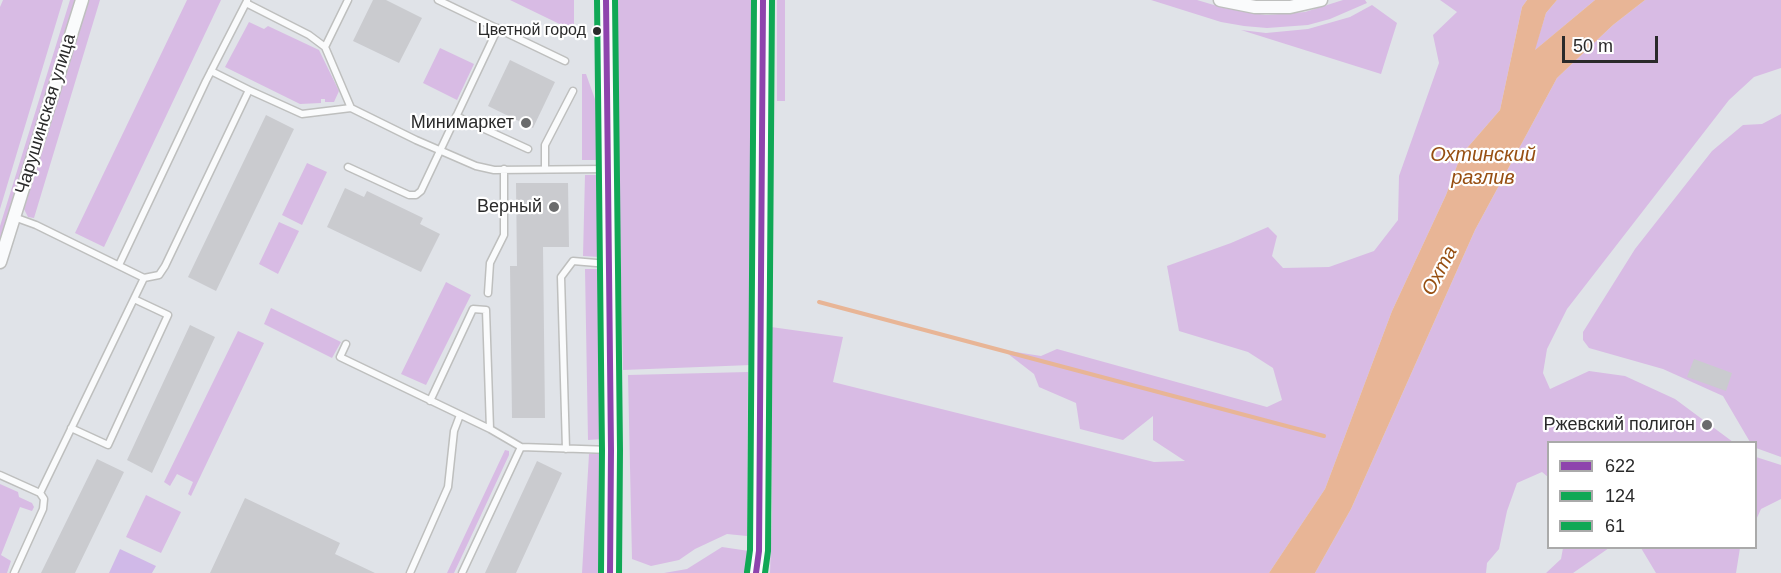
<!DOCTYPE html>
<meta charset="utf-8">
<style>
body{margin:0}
#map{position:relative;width:1781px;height:573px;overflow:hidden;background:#e0e3e8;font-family:Helvetica,sans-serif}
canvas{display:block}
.legend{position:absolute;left:1547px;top:441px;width:210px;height:108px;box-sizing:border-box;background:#fff;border:2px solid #aaa;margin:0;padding:8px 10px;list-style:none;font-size:18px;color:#2a2a2a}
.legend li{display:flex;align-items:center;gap:12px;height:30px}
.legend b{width:30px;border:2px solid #aaa}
.scale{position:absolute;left:1562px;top:36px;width:96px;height:27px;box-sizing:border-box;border:3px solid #2a2a2a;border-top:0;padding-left:8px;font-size:18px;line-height:21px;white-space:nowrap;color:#2a2a2a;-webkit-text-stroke:4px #fff;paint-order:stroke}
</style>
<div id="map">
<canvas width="1781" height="573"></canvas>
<ul class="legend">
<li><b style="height:8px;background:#8e44ad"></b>622</li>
<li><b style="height:8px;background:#10a855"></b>124</li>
<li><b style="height:8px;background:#10a855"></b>61</li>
</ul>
<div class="scale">50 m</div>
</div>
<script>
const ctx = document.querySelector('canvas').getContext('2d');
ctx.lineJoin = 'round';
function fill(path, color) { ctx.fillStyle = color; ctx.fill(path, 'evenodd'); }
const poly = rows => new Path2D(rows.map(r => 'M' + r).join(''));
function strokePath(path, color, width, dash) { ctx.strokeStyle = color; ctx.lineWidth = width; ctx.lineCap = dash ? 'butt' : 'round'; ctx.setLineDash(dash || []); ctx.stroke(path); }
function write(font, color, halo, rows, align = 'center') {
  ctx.font = font + ' Helvetica,sans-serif'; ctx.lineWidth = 4.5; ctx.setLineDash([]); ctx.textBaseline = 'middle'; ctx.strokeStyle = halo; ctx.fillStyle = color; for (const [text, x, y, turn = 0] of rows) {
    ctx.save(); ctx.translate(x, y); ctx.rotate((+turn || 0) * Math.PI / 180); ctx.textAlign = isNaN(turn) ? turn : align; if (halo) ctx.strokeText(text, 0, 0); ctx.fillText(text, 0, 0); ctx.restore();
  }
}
fill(poly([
 [3,0,63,0,0,209,0,7],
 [70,0,76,0,0,244,0,226],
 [86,0,100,0,34,218,28,217,24,209],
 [187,0,221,0,104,247,75,233],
 [510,0,574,0,574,31],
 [615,0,751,0,751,365,623,370],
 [777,0,785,0,785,101,777,101],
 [1151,0,1197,0,1224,8,1266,15,1305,12,1343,0,1365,0,1367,3,1330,19,1308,25,1267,28,1244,26,1221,22],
 [1440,0,1527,0,1522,7,1500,110,1461,155,1446,195,1392,311,1325,489,1269,573,770,573,772,513,771,327,843,337,833,382,1154,462,1185,461,1153,440,1153,416,1123,440,1080,429,1076,403,1039,387,1034,374,1003,350,1041,356,1057,349,1267,407,1282,400,1273,368,1248,352,1179,331,1167,266,1231,243,1268,227,1277,236,1272,256,1283,268,1329,267,1374,251,1398,220,1399,176,1439,63,1433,35,1457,12],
 [1557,0,1595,0,1534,51,1546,13],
 [1645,0,1781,0,1781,68,1754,77,1729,100,1567,309,1547,349,1543,373,1550,389,1589,371,1625,376,1675,399,1733,442,1548,442,1548,477,1542,472,1517,483,1507,511,1499,549,1487,563,1486,573,1315,573,1351,509,1475,230,1557,78,1613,25],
 [1372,5,1397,23,1381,74,1241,30,1266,33,1308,29,1350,17],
 [249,22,264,29,268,26,319,50,339,91,334,102,325,102,325,99,321,99,321,103,300,104,225,67],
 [440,48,474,64,457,100,423,83],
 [582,74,586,74,596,102,597,160,582,160],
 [1781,114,1781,457,1756,448,1756,442,1750,442,1723,396,1663,369,1589,348,1583,340,1583,332,1635,249,1712,151,1743,125,1762,124],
 [307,163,327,172,302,225,282,215],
 [585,175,600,175,599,257,583,256],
 [279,222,299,231,278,274,259,264],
 [585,269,601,269,603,439,588,440],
 [446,282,471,295,426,385,401,374],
 [271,308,341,342,332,358,264,324],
 [238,331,264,343,191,496,188,494,193,482,177,474,170,486,164,482],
 [748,372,747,536,727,534,695,549,679,560,651,566,632,559,628,375],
 [505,450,509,451,509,455,454,573,447,573],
 [589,454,604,454,602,573,582,573],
 [1756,457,1781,465,1781,499,1761,509,1756,520],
 [0,484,18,492,19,497,32,503,34,507,32,511,20,507,1,555,11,561,7,573,0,573],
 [146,495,181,512,161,553,126,537],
 [722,547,749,551,747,573,664,573,687,569],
 [1563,548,1609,548,1573,573,1546,573,1561,559],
 [1641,548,1740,548,1736,573,1656,573]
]), '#d8bbe4');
fill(poly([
 [120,549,156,566,152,573,109,573]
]), '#d0b9e8');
fill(poly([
 [1527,0,1557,0,1546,13,1535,50,1595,0,1645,0,1613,25,1557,78,1475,230,1351,509,1315,573,1269,573,1325,489,1392,311,1446,195,1461,155,1500,110,1522,7]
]), '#e8b596');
strokePath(poly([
 [819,302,1324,436]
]), '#e8b596', 4);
fill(poly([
 [373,0,386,0,422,18,399,63,353,41],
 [510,60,555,82,533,128,488,106],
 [266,115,294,129,216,291,188,277],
 [516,183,568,183,569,247,543,247,545,418,512,418,510,266,517,266],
 [345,188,364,197,367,191,423,218,420,224,440,234,421,272,327,227],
 [190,325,215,337,152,473,127,460],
 [1694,359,1732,373,1726,391,1687,377],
 [97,459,124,472,75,573,41,573],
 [537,461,562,473,516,573,485,573],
 [245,498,340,543,335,554,375,573,210,573]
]), '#cacbcf');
const service = poly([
 [438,0,565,61],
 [246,3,309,35,325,47,351,108,416,140,476,166,494,170,607,169],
 [325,47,348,0],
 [211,71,249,90],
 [456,116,528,149],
 [348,167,409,195,416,195,421,191,498,28],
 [545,168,545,145,573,91],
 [119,265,206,81,247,1],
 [144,278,159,275,165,266,249,90,302,114,351,108],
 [488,293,490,263,504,235,504,169],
 [346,344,340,357,490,429,521,447],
 [430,401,473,309,486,310,490,429],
 [71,428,108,445,168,315,134,299],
 [566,449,561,277,573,261,608,264],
 [0,475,40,493],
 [14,573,43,509,44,499,40,493,144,278,36,225,14,217],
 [410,573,448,487,454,431,460,415],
 [462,573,521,447,611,450]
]);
const minor = poly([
 [1220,0,1255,7,1290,7,1321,0],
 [0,262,82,0]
]);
const tertiary = poly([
 [606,0,611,450,610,573],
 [756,573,759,551,763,0]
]);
strokePath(service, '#bebfbe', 9);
strokePath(minor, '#bebfbe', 15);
strokePath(tertiary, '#bebfbe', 16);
strokePath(service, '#fafbfc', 6);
strokePath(minor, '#fafbfc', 12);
strokePath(tertiary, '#fafbfc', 14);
strokePath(poly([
 [606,0,611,450,610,573],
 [756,573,759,551,763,0]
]), '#8e44ad', 6);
strokePath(poly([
 [597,0,602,450,601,573],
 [765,573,768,551,772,0]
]), '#10a855', 6);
strokePath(poly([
 [615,0,620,450,619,573],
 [747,572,750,550,754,0]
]), '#10a855', 6);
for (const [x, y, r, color] of [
 [597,31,5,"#2a2a2a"],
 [526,123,6,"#6a6b6c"],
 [554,207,6,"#6a6b6c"],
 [1707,425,6,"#6a6b6c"]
]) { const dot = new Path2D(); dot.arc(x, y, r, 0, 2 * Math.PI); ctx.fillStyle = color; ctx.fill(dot); strokePath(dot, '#fff', 2); }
write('16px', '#2a2a2a', '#fff', [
 ["Цветной город",586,31]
], 'right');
write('18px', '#2a2a2a', '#fff', [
 ["Чарушинская улица",46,114,-73]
]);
write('18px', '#2a2a2a', '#fff', [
 ["Минимаркет",514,123],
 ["Верный",542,207],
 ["Ржевский полигон",1695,425]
], 'right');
write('italic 20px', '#974f12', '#fff', [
 ["Охтинский",1483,155],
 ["разлив",1483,178],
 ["Охта",1440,271,-62]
]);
</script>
